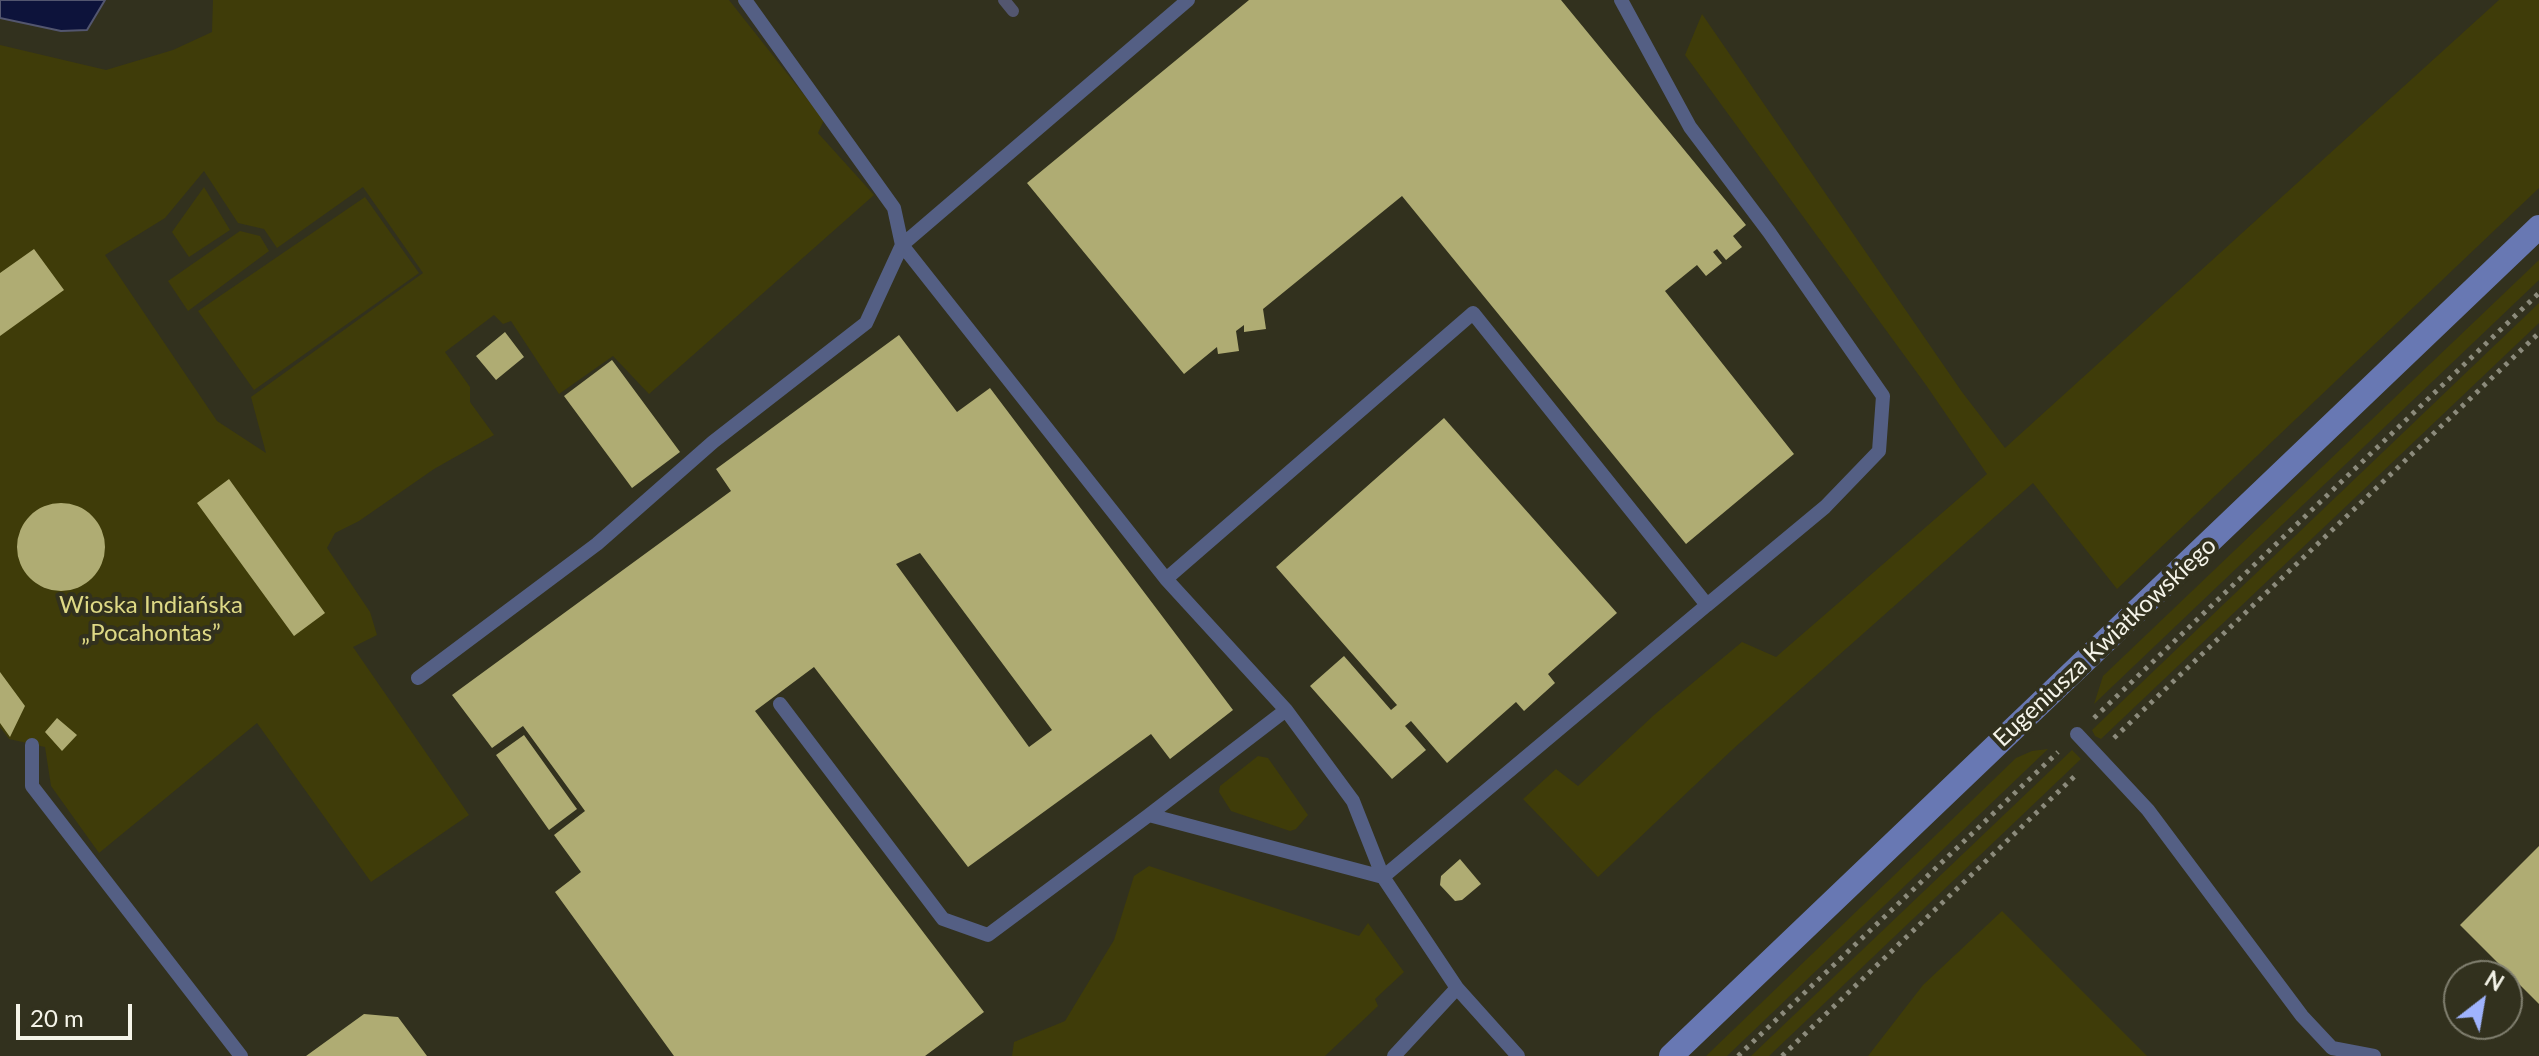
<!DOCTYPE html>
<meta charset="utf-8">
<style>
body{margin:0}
#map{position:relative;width:2539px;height:1056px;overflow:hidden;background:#32311e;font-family:Lato,sans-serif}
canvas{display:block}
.north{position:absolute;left:2443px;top:960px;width:80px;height:80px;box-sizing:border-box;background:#32311e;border:2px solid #807f6f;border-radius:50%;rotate:31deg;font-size:22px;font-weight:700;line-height:32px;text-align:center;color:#f5f4e9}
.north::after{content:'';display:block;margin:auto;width:28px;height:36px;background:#9fb3fd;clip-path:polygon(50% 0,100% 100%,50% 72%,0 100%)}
.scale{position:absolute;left:16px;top:1004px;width:116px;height:36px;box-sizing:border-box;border:4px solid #f5f4e9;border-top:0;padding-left:10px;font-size:24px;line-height:28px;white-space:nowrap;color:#f5f4e9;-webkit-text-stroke:6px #32311e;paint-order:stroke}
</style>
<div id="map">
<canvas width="2539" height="1056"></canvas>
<div class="north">N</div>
<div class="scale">20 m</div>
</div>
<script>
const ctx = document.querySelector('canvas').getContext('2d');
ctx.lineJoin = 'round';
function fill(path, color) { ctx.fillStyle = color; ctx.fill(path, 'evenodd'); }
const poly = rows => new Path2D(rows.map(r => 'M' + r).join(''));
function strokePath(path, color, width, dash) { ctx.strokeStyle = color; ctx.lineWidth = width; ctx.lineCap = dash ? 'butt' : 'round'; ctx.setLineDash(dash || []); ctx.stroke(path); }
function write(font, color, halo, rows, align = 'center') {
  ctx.font = font + ' Lato,sans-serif'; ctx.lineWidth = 8; ctx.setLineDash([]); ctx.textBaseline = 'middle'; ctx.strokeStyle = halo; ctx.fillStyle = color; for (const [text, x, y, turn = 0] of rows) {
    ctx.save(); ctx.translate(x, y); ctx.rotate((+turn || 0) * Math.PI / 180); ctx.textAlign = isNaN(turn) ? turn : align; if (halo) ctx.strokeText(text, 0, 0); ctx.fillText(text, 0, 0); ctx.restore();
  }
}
fill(poly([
 [213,0,729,0,824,120,818,133,874,195,649,394,613,356,559,394,511,321,503,324,494,315,445,352,470,387,470,402,494,435,434,469,359,521,335,533,327,548,370,612,377,635,353,647,469,815,371,882,257,723,99,853,51,786,45,747,9,739,0,727,0,45,106,70,173,50,212,32],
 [204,171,238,223,264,229,277,248,363,187,423,273,251,397,266,453,217,421,105,255,165,218],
 [2499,0,2539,0,2539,188,2117,589,2033,483,1733,749,1598,877,1523,799,1556,769,1578,786,1654,715,1742,642,1776,657,1987,474,1926,385,1685,55,1702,14,1962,392,2005,448],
 [204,187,230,230,189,257,172,232],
 [365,197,419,273,254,390,198,311],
 [240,231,260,236,269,251,188,311,168,281],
 [2539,260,2539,280,2094,704,2103,676],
 [2539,303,2539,323,2101,739,2095,736,2092,730],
 [2048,749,1727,1056,1706,1056,2016,758,2032,751],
 [2072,750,2081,759,1769,1056,1751,1056],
 [1258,756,1268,758,1308,815,1296,829,1290,831,1231,811,1219,792,1220,786],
 [1149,866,1359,936,1368,923,1404,972,1375,999,1378,1006,1325,1056,1012,1056,1014,1042,1065,1021,1114,940,1134,876],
 [2002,911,2147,1056,1868,1056,1923,985]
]), '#3f3c09');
const water = poly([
 [0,0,105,0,87,30,61,31,0,18,0,0]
]);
fill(water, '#0d133b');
strokePath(water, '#53566f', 2);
strokePath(poly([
 [1004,0,1013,11]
]), '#53566f', 12);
fill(poly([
 [1249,0,1561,0,1746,225,1733,236,1742,247,1726,260,1717,249,1713,252,1722,263,1706,276,1697,265,1665,291,1794,454,1686,544,1402,196,1263,309,1266,329,1244,332,1244,325,1236,331,1239,351,1218,354,1217,347,1184,374,1027,183],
 [34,249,64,290,0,336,0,273],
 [505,332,524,357,496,380,476,356],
 [899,335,957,412,990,388,1233,710,1170,759,1151,734,968,867,814,667,755,711,984,1012,925,1056,674,1056,555,892,581,872,554,835,585,811,523,726,492,748,452,695,731,491,716,469],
 [920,553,1052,730,1029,747,896,564],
 [612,360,680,452,632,488,564,396],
 [1444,418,1617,613,1548,674,1555,683,1524,711,1516,702,1447,763,1411,721,1405,726,1426,750,1392,779,1310,686,1344,656,1391,710,1397,705,1276,567],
 [229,479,325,613,294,636,197,503],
 '17 547a44 44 0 1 1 88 0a44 44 0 1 1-88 0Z',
 [0,672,25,706,10,737,0,723],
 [57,718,77,735,62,751,45,732],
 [524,735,577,809,549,830,496,755],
 [2539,846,2539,1004,2460,925],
 [1460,859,1481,884,1462,900,1455,901,1440,885,1441,876],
 [364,1014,398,1017,427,1056,306,1056]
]), '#afac73');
strokePath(poly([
 [2094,718,2539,293],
 [2114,738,2539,333],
 [1738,1056,2058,752],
 [1782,1056,2078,773]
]), '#8c8b7c', 5, [4, 6]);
strokePath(poly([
 [745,0,894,208,902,245,1166,579,1286,710,1149,815],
 [1621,0,1690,127,1769,232,1883,396,1879,451,1825,507,1707,605],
 [1166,579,1473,313,1707,605,1383,877,1353,801,1286,710],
 [418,678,597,544,713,442,866,323,902,245,1188,0],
 [780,704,943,919,988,935,1149,815,1383,877,1457,988,1518,1056],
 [2077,734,2148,810,2302,1016,2332,1048,2374,1056],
 [32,745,32,786,241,1056],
 [1394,1056,1457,988]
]), '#545f84', 14);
strokePath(poly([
 [1671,1056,2539,227]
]), '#6878b3', 24);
write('24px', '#ded985', '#32311e', [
 ["Wioska Indiańska",151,605],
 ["„Pocahontas”",151,633]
]);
write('24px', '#f5f4e9', '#32311e', [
 ["Eugeniusza Kwiatkowskiego",2105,642,-43]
]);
</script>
